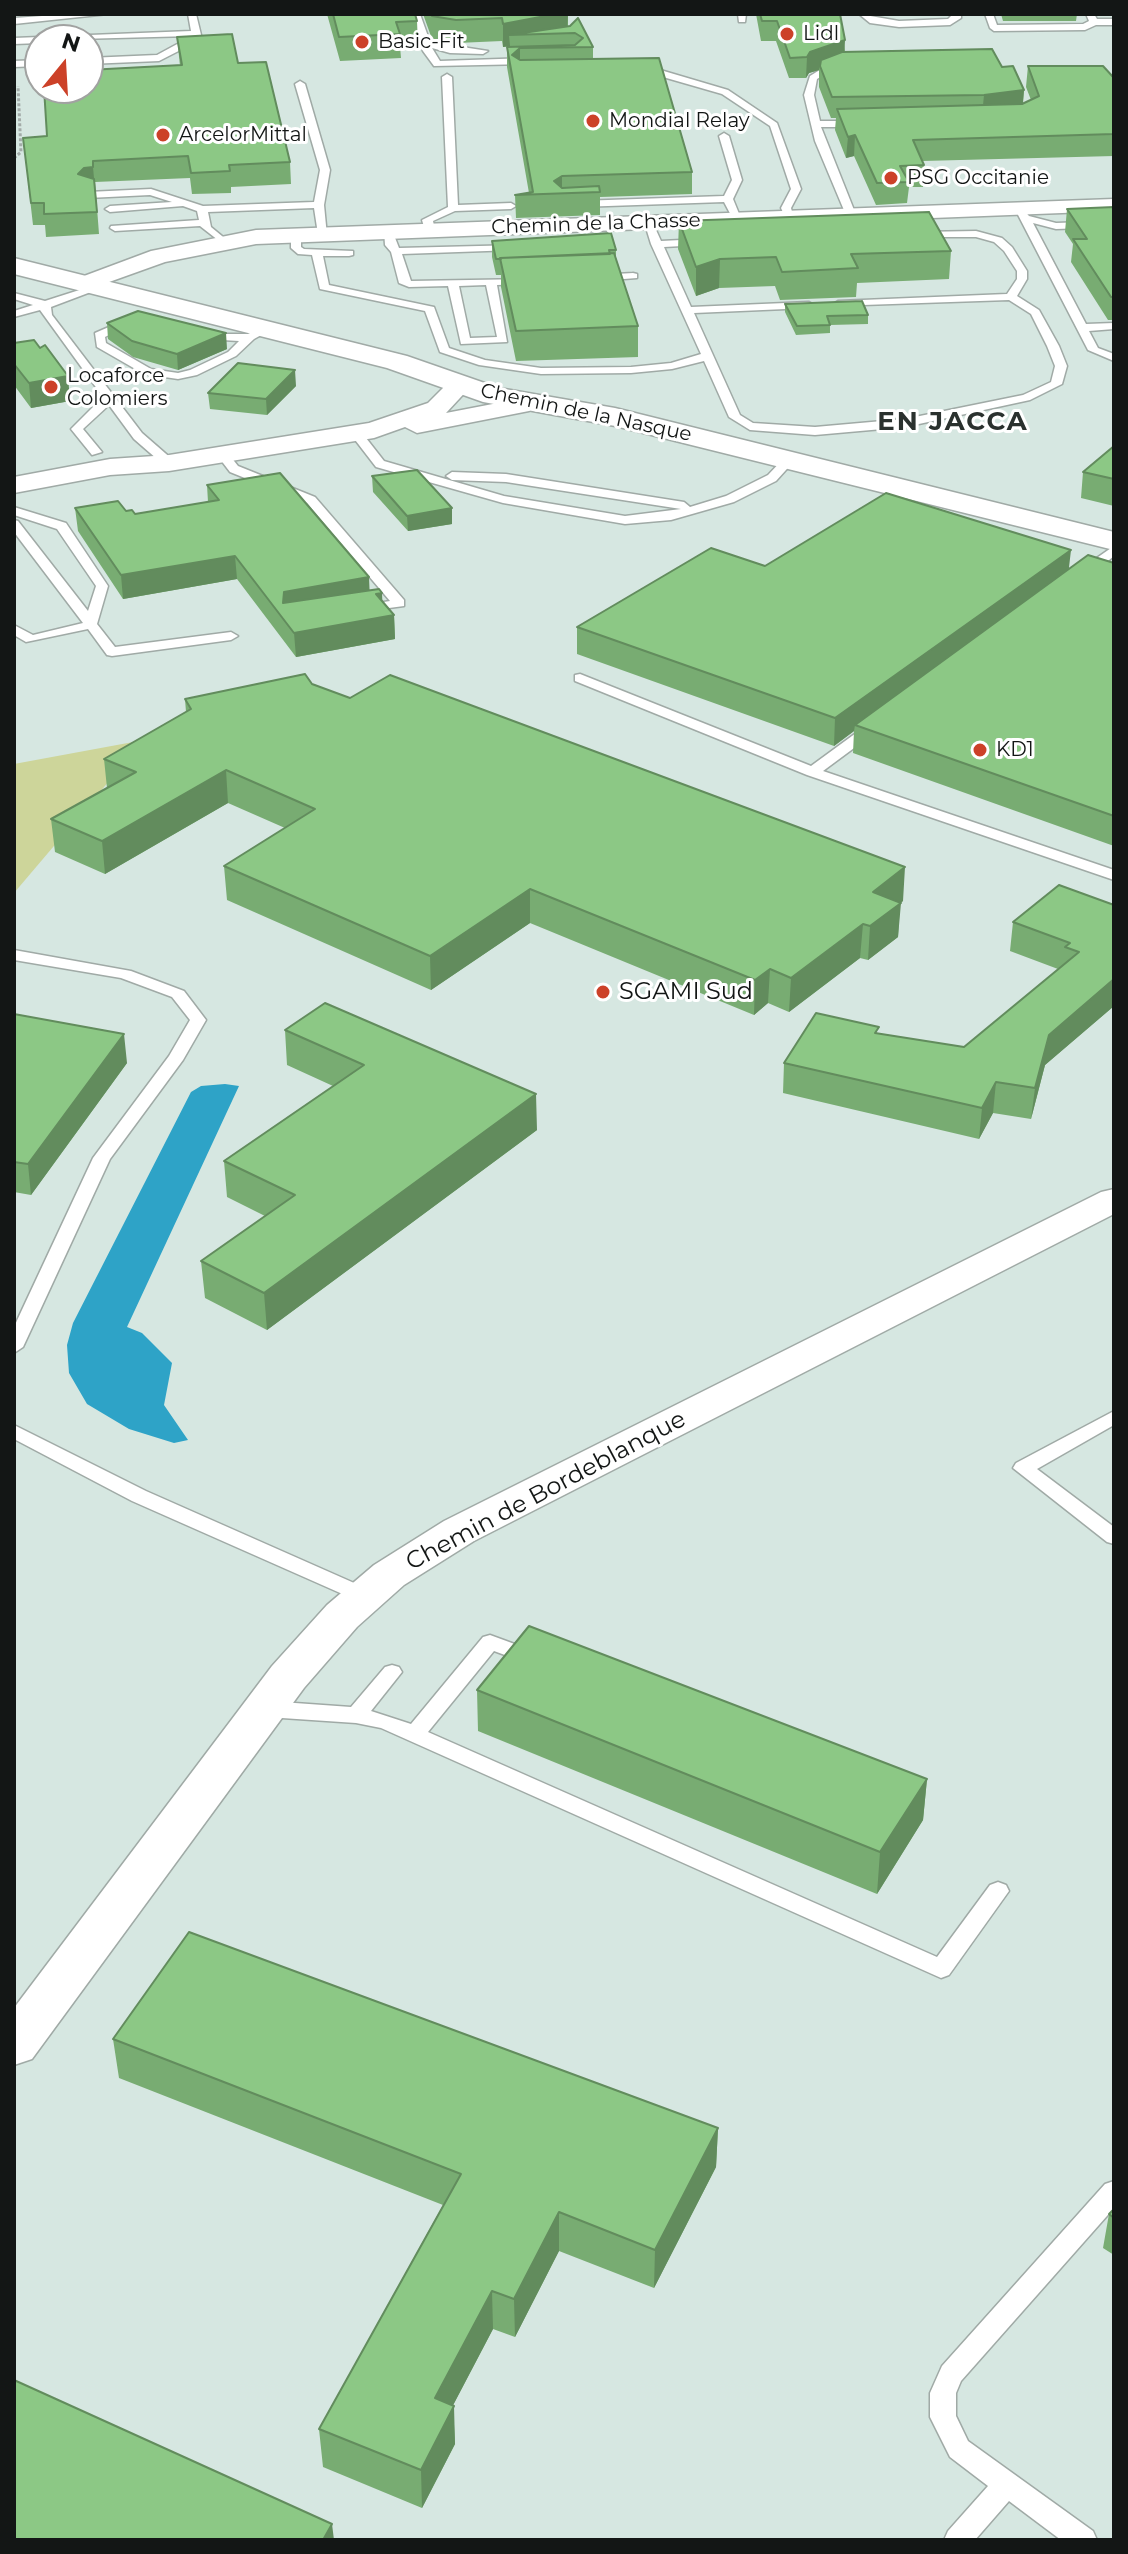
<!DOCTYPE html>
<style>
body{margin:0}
#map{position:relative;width:1128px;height:2554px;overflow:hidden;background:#eaf4f0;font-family:Montserrat,sans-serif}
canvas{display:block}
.frame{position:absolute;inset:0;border:16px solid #131615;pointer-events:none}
.north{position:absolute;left:24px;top:24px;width:80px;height:80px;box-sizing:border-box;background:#fff;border:2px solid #a1a2a1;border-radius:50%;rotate:18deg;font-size:22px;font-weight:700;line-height:32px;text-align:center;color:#131615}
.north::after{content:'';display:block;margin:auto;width:28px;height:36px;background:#cc4128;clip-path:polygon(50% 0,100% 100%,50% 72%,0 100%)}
</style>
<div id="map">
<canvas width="1128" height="2554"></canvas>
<div class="frame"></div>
<div class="north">N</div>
</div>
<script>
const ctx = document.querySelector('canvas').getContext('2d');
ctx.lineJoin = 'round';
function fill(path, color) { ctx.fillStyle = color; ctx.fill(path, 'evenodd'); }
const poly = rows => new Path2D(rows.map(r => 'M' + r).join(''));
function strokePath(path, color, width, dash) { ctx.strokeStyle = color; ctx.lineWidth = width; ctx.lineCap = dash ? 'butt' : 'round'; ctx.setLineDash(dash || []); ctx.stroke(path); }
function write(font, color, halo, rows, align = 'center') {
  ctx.font = font + ' Montserrat,sans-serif'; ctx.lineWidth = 6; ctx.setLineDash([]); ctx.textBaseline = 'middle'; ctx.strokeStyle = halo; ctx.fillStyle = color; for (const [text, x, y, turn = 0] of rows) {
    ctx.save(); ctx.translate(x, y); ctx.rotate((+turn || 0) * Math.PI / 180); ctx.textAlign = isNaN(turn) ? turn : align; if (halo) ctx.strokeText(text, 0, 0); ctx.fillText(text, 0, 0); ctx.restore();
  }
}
fill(poly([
 [14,14,1114,14,1114,2540,14,2540],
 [40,40,88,40,88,88,40,88]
]), '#d6e7e1');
fill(poly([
 [144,740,14,893,14,764]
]), '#cdd59a');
fill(poly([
 [225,1084,239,1086,127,1327,142,1333,172,1363,164,1405,188,1440,174,1443,129,1429,87,1404,69,1373,67,1345,73,1323,191,1092,201,1086]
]), '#2ea3c7');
const lane = poly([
 [70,14,108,14,14,24,14,18,70,14],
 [188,14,196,14,202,39,159,61,88,64,88,58,157,55,192,36,40,40,40,43,14,44,14,38,191,31,188,14],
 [412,14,420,14,430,42,488,51,483,54,450,53,432,48,440,61,529,58,534,61,529,64,434,66,423,51,412,14],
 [738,14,746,14,745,22,739,22,738,14],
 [859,14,899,21,948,19,953,14,961,14,961,18,950,25,899,27,870,23,859,14],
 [985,14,993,14,997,25,1083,24,1089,21,1086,14,1094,14,1097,19,1114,19,1114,25,1096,25,1085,30,994,31,990,28,985,14],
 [40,60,40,66,14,67,14,61,40,60],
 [842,64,845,69,829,72,817,79,814,95,820,121,857,121,862,124,857,127,821,127,856,215,851,218,846,215,815,141,804,95,810,76,823,68,842,64],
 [657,69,728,90,777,123,801,189,791,208,794,219,786,219,781,208,791,189,770,126,722,94,656,75,634,72,657,69],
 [447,74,452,77,458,205,511,203,516,206,511,209,455,211,433,221,435,230,430,233,425,230,422,220,448,207,442,77,447,74],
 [300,81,305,84,330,170,324,205,327,236,318,234,314,208,208,212,211,227,228,241,223,244,200,226,115,231,110,228,111,226,199,220,197,211,183,206,110,212,105,209,110,206,172,202,150,195,88,198,83,195,88,192,151,189,203,206,314,202,320,170,295,84,300,81],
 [724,133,729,136,742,180,733,199,742,221,734,221,724,202,579,207,574,204,579,201,724,196,732,180,719,136,724,133],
 [1020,206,1029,216,1056,223,1114,221,1114,227,1056,229,1033,223,1086,324,1114,323,1114,329,1089,331,1098,348,1114,354,1114,361,1088,350,1015,209,1020,206],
 [644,221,652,221,661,241,701,239,706,242,701,245,664,247,691,307,809,302,814,305,809,308,694,313,740,415,753,423,815,427,905,419,1023,395,1051,382,1055,366,1047,346,1031,314,1009,300,834,306,833,304,838,301,1007,294,1017,279,1017,271,1004,251,994,242,976,237,915,237,915,233,919,232,976,231,1002,238,1012,247,1027,271,1027,279,1017,296,1039,310,1059,346,1067,366,1062,384,1030,400,905,427,815,435,750,430,729,417,704,361,672,369,631,373,541,374,479,365,440,352,425,311,320,289,312,255,298,254,291,248,291,235,296,232,301,235,301,247,304,249,353,251,353,255,349,256,323,256,329,285,434,307,449,348,485,360,541,368,631,367,671,363,701,354,651,244,644,221],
 [384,230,392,230,399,248,519,245,519,249,515,250,402,254,411,281,529,279,529,283,525,284,497,285,507,342,461,344,448,286,409,287,399,283,391,252,385,245,384,230],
 [486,285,497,337,470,338,459,286,486,285],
 [633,273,637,274,637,278,598,281,593,278,598,275,633,273],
 [95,285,104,287,51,307,52,315,142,433,173,460,173,466,165,466,134,439,109,405,83,429,102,452,92,455,71,429,103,397,40,310,14,317,14,311,33,305,14,299,14,293,45,301,95,285],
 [125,320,135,322,105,337,106,343,151,369,178,373,190,370,228,352,239,341,205,339,199,336,201,334,248,334,266,326,272,329,254,339,236,356,197,375,178,379,144,374,97,347,95,333,125,320],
 [355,428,359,429,384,461,504,496,625,516,681,509,506,482,452,480,446,476,452,472,506,474,684,502,690,507,726,496,768,475,785,457,795,460,776,481,734,502,671,520,625,524,503,503,376,467,349,432,355,428],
 [219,452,227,452,238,466,315,497,404,600,404,606,359,612,359,606,390,601,307,503,230,472,217,455,219,452],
 [14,507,66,523,108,586,97,624,115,647,231,632,238,636,231,640,112,656,107,655,88,629,26,642,14,635,14,625,33,635,83,623,14,532,14,520,18,521,88,611,96,586,57,529,14,515,14,507],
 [1114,546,1114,556,1088,577,1078,577,1078,571,1114,546],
 [580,674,811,766,867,725,877,725,877,731,823,771,1114,870,1114,880,807,775,575,681,575,675,580,674],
 [14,950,131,971,184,991,206,1020,183,1060,110,1159,23,1347,14,1353,14,1327,93,1158,169,1056,190,1020,172,997,121,978,14,960,14,950],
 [1114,1411,1114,1425,1037,1469,1114,1527,1114,1544,1107,1542,1013,1468,1016,1463,1114,1411],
 [14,1425,146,1491,370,1590,373,1595,370,1600,363,1602,356,1600,132,1501,14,1439,14,1425],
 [490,1635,539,1653,542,1658,539,1663,532,1665,494,1651,428,1732,937,1957,990,1885,998,1882,1006,1885,1009,1891,949,1975,941,1978,381,1728,356,1723,267,1717,260,1714,256,1709,260,1704,267,1701,351,1707,385,1667,392,1665,399,1667,402,1672,371,1711,411,1724,483,1637,490,1635],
 [1114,2181,1114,2208,961,2381,956,2393,956,2416,968,2441,1093,2531,1097,2540,1061,2540,1009,2501,975,2540,944,2540,948,2531,988,2486,950,2457,930,2417,930,2393,942,2366,1105,2184,1114,2181]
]);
const street = poly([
 [1114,199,1114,211,256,244,165,262,84,291,73,284,76,279,151,251,256,230,1114,199],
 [460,378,472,385,446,413,529,397,541,404,529,411,417,433,405,427,374,438,169,471,110,475,14,493,14,477,110,459,169,455,369,423,428,403,451,380,460,378],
 [1114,1189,1114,1214,474,1541,404,1585,357,1627,304,1688,32,2059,14,2065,14,2008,272,1666,327,1605,374,1565,444,1521,1101,1192,1114,1189]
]);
const secondary = poly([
 [14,258,407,356,499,388,615,408,1114,532,1114,550,615,426,483,402,387,368,14,274,14,258]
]);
strokePath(lane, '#a0aaa6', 3);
strokePath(street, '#a0aaa6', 3);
strokePath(secondary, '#a0aaa6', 3);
strokePath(poly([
 [14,158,21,152,18,86]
]), '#a3aba8', 3, [3, 2]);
fill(lane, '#fff');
fill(street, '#fff');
fill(secondary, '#fff');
fill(poly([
 [327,14,415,14,417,21,418,45,400,46,401,58,340,61],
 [423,14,568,14,568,26,593,47,593,59,692,172,692,194,600,197,600,215,516,218,515,195,529,193,507,67,507,47,510,46,503,47,502,41,457,43,432,39],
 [756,14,840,14,845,52,1002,67,1024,90,1023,104,1031,100,1026,87,1028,66,1114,78,1114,156,922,161,924,165,923,187,909,187,907,203,876,205,854,156,846,158,835,130,836,118,831,118,819,87,819,70,809,73,806,78,789,78,776,41,761,41],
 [1001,14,1077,14,1076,21,1003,21],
 [177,37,238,63,290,162,291,184,231,187,231,193,192,194,190,178,95,182,99,234,46,237,45,225,33,225,23,138,47,136,180,66],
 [1114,207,1114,320,1108,320,1071,262,1073,244,1065,232,1067,209],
 [679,221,951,251,949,279,857,283,856,297,780,300,775,286,719,288,696,296,678,249],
 [492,241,616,250,616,258,638,326,638,357,516,361,501,287,501,275,496,275,492,257],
 [785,304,868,315,868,324,830,325,830,333,796,335,785,312],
 [107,323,227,349,178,370,133,357,108,339],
 [14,343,70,401,31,408,14,385],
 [296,386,267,415,210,409,208,393],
 [1114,446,1114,506,1081,498,1083,472],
 [372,476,452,508,452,524,408,531,373,492],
 [207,485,370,590,383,602,394,615,395,639,296,657,237,579,123,599,78,531,75,508,126,511,135,514,208,502],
 [1114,563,1114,846,853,753,854,731,834,746,577,654,577,627,765,566,1069,569],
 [312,684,903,901,900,903,898,937,868,960,860,958,789,1012,768,1003,754,1015,530,923,431,990,227,900,224,866,285,828,228,803,105,874,55,852,51,819,107,788,104,759,186,712,185,699],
 [1114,905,1114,1006,1045,1065,1031,1119,993,1113,979,1139,783,1093,784,1063,878,1034,964,1047,1058,969,1010,951,1013,922],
 [14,1014,127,1063,31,1195,14,1192],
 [285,1030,537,1130,267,1330,205,1298,201,1261,265,1216,227,1197,224,1161,333,1086,287,1065],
 [477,1690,927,1779,923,1820,877,1894,478,1731],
 [113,2039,718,2128,716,2167,654,2288,559,2251,515,2337,493,2329,453,2405,455,2444,422,2508,323,2467,319,2429,443,2205,119,2078],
 [1114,2209,1114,2255,1103,2248,1109,2214]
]), '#78ac72');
fill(poly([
 [556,14,568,14,567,32,509,35,510,46,503,47,503,24],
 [845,40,844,61,820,66,819,70,809,73,806,78,807,57,810,52],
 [520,48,520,69,512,55],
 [1024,90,1022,111,982,116,984,95],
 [855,135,854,156,846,158,848,137],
 [93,167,99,234,95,189,78,174,84,168],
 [562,176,562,193,554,181],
 [720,259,719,288,696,296,696,267],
 [226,333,227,349,178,370,177,354],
 [295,370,296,386,267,415,266,399],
 [68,376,70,401,31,408,29,383],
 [452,508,452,524,408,531,407,516],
 [1071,550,1068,576,855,725,854,731,834,746,835,718],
 [235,556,237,579,123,599,121,575],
 [369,577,370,601,283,603,284,592],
 [382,593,383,617,394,615,395,639,296,657,294,633,376,594],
 [226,770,228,803,105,874,102,841],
 [905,867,903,901,870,926,873,892],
 [530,889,530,923,431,990,430,956],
 [901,903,898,937,868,960,870,926],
 [863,924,860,958,789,1012,791,978],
 [770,969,768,1003,754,1015,755,980],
 [1114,979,1114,1006,1045,1065,1031,1119,1035,1088,1049,1035],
 [124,1034,127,1063,31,1195,28,1164],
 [996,1082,993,1113,979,1139,982,1108],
 [536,1094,537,1130,267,1330,264,1293],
 [927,1779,923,1820,877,1894,880,1852],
 [718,2128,716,2167,654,2288,655,2250],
 [559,2212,559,2251,515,2337,514,2299],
 [492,2291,493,2329,437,2436,435,2398],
 [454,2406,455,2444,422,2508,421,2470],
 [332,2524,334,2540,323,2540]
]), '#628c5d');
const building = poly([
 [333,14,415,14,417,21,396,22,400,34,339,37,333,14],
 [431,14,556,14,503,24,502,18,456,20,432,16,431,14],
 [760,14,840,14,845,40,810,52,807,57,790,58,777,21,762,21,760,14],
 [578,18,593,47,520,48,512,55,520,60,659,58,692,172,562,176,554,181,562,188,599,186,600,192,515,195,533,192,507,47,575,45,583,38,575,33,509,35,570,26,578,18],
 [232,34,238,63,266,62,290,162,229,165,230,171,191,173,188,156,93,161,93,167,84,168,78,174,94,179,97,212,44,214,44,203,31,203,23,138,47,136,44,88,88,88,88,70,182,65,177,37,232,34],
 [992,49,1002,67,1013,66,1024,90,984,95,832,97,820,66,821,60,842,52,992,49],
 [1028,66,1103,66,1114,78,1114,134,913,140,924,165,900,166,909,182,877,183,855,135,848,137,837,109,1022,104,1039,96,1028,66],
 [1114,207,1114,297,1111,297,1073,239,1087,239,1067,209,1114,207],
 [929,212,951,251,851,254,858,268,782,272,776,257,720,259,696,267,679,221,929,212],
 [611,233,616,250,609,250,610,254,500,258,501,259,496,259,492,241,611,233],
 [614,253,638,326,516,331,500,258,614,253],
 [862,301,868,315,827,316,830,325,797,326,785,304,862,301],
 [138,311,226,333,177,354,132,341,107,323,138,311],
 [34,340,40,348,45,345,68,376,29,383,14,364,14,343,34,340],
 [238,363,295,370,266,399,208,393,238,363],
 [1114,446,1114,479,1083,472,1114,446],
 [417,470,452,508,407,516,372,476,417,470],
 [280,473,369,577,284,592,283,603,379,589,382,593,376,594,394,615,294,633,235,556,121,575,75,508,118,501,126,511,132,510,135,514,219,500,207,485,280,473],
 [886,493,1071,550,835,718,577,627,711,548,765,566,886,493],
 [1088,555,1114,563,1114,816,855,725,1088,555],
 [305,674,312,684,350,698,390,675,905,867,873,892,901,903,870,926,863,924,791,978,770,969,755,980,530,889,430,956,224,866,315,809,226,770,102,841,51,819,136,772,104,759,191,709,185,699,305,674],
 [1059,885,1114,905,1114,979,1049,1035,1035,1088,996,1082,982,1108,784,1063,816,1013,879,1027,875,1033,964,1047,1079,952,1065,947,1070,943,1013,922,1059,885],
 [325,1003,536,1094,264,1293,201,1261,295,1195,224,1161,364,1065,285,1030,325,1003],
 [14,1014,124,1034,28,1164,14,1162,14,1014],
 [529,1626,927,1779,880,1852,477,1690,529,1626],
 [189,1932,718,2128,655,2250,559,2212,514,2299,492,2291,435,2398,454,2406,421,2470,319,2429,461,2174,113,2039,189,1932],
 [1114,2209,1114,2218,1109,2214,1114,2209],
 [14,2380,332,2524,323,2540,14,2540,14,2380]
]);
fill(building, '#8cc885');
strokePath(building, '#628c5d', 2);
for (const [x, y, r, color] of [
 [787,34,8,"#cc4128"],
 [362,42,8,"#cc4128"],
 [593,121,8,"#cc4128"],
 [163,135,8,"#cc4128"],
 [891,178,8,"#cc4128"],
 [51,387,8,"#cc4128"],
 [980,750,8,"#cc4128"],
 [603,992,8,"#cc4128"]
]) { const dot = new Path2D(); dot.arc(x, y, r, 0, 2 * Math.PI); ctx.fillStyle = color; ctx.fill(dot); strokePath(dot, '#fff', 3); }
write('20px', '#131615', '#fff', [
 ["Lidl",803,34],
 ["Basic-Fit",378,42],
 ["Mondial Relay",609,121],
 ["ArcelorMittal",179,135],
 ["PSG Occitanie",907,178],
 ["Locaforce",67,376],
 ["Colomiers",67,399],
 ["KD1",996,750]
], 'left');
write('20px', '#131615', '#fff', [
 ["Chemin de la Chasse",596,224,-2],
 ["Chemin de la Nasque",586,413,12]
]);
write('24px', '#131615', '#fff', [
 ["SGAMI Sud",619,992]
], 'left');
write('24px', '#131615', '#fff', [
 ["Chemin de Bordeblanque",546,1491,-28]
]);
ctx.letterSpacing = '2px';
write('bold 26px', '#2a312e', '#fff', [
 ["EN JACCA",953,422]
]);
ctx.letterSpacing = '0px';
</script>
